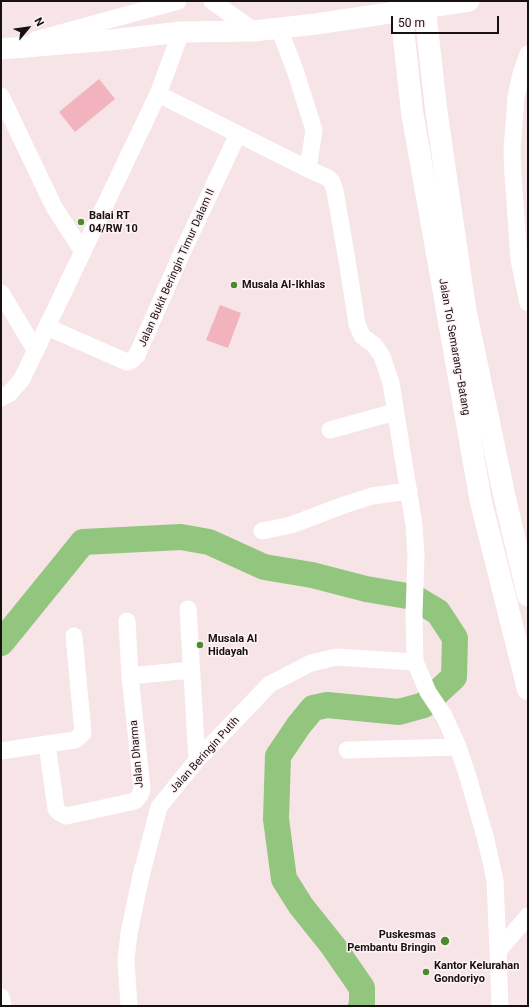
<!DOCTYPE html>
<meta charset="utf-8">
<style>
body{margin:0}
#map{position:relative;width:529px;height:1007px;overflow:hidden;background:#f7e4e7;font-family:Roboto,sans-serif}
canvas{display:block}
.frame{position:absolute;inset:0;border:2px solid #171112;pointer-events:none}
.north{position:absolute;left:8px;top:8px;width:40px;height:40px;-webkit-text-stroke:3px #fff3f5;paint-order:stroke;rotate:61deg;font-size:11px;font-weight:700;line-height:16px;text-align:center;color:#171112}
.north::after{content:'';display:block;margin:auto;width:14px;height:18px;background:#171112;clip-path:polygon(50% 0,100% 100%,50% 72%,0 100%)}
.scale{position:absolute;left:391px;top:16px;width:108px;height:18px;box-sizing:border-box;border:2px solid #171112;border-top:0;padding-left:5px;font-size:12px;line-height:14px;white-space:nowrap;color:#171112;-webkit-text-stroke:3px #fff3f5;paint-order:stroke}
</style>
<div id="map">
<canvas width="529" height="1007"></canvas>
<div class="frame"></div>
<div class="north">N</div>
<div class="scale">50 m</div>
</div>
<script>
const ctx = document.querySelector('canvas').getContext('2d');
ctx.lineJoin = 'round';
function fill(path, color) { ctx.fillStyle = color; ctx.fill(path, 'evenodd'); }
const poly = rows => new Path2D(rows.map(r => 'M' + r).join(''));
function strokePath(path, color, width, dash) { ctx.strokeStyle = color; ctx.lineWidth = width; ctx.lineCap = dash ? 'butt' : 'round'; ctx.setLineDash(dash || []); ctx.stroke(path); }
function write(font, color, halo, rows, align = 'center') {
  ctx.font = font + ' Roboto,sans-serif'; ctx.lineWidth = 3; ctx.setLineDash([]); ctx.textBaseline = 'middle'; ctx.strokeStyle = halo; ctx.fillStyle = color; for (const [text, x, y, turn = 0] of rows) {
    ctx.save(); ctx.translate(x, y); ctx.rotate((+turn || 0) * Math.PI / 180); ctx.textAlign = isNaN(turn) ? turn : align; if (halo) ctx.strokeText(text, 0, 0); ctx.fillText(text, 0, 0); ctx.restore();
  }
}
fill(poly([
 [99,79,115,99,75,132,59,112],
 [220,305,241,313,228,348,206,340]
]), '#f2b2be');
strokePath(poly([
 [1,643,83,542,181,537,209,542,264,567,312,575,366,589,413,597,438,612,455,638,454,677,424,705,399,712,327,705,313,708,299,725,278,756,276,819,284,879,301,906,333,946,362,988,362,1003,361,1006]
]), '#92c57e', 26);
strokePath(poly([
 [212,1,254,31],
 [279,28,295,70,314,130,308,169,328,178,332,182,335,191,347,260,357,324,362,336,374,345,382,356,391,383,414,525,416,555,414,614,415,662,428,692,444,716,458,747,468,777,486,840,495,880,498,951],
 [35,40,178,1],
 [528,54,521,74,516,97,512,150,513,175,519,260,528,303],
 [158,94,308,169],
 [1,96,54,207,83,252],
 [1,293,36,351],
 [47,327,127,362,132,360,137,355,181,255,238,134],
 [1,398,10,393,22,379,158,94,181,32],
 [330,430,395,412],
 [262,531,291,525,344,505,372,496,409,491],
 [188,609,197,760],
 [127,621,130,676,191,670],
 [74,636,83,733,75,740,47,744,56,809,60,813,66,816,131,802,136,800,140,795,142,789,130,676],
 [347,750,458,747],
 [1,751,47,744],
 [1,997,3,1006],
 [129,1006,126,960,129,933,141,876,159,807,197,760,270,684,311,663,336,657,415,662],
 [500,1006,498,951,528,916]
]), '#fff', 17);
strokePath(poly([
 [1,49,111,40,181,32,254,31,316,24,469,1]
]), '#fff', 21);
strokePath(poly([
 [400,1,412,112,481,502,528,689],
 [424,1,436,108,465,308,505,499,528,595]
]), '#fff', 22);
for (const [x, y, r, color] of [
 [81,222,4,"#4b8b2d"],
 [234,285,4,"#4b8b2d"],
 [200,645,4,"#4b8b2d"],
 [445,941,5,"#4b8b2d"],
 [426,972,4,"#4b8b2d"]
]) { const dot = new Path2D(); dot.arc(x, y, r, 0, 2 * Math.PI); ctx.fillStyle = color; ctx.fill(dot); strokePath(dot, '#fff3f5', 1.5); }
write('bold 11px', '#171112', '#fff3f5', [
 ["Balai RT",89,216],
 ["04/RW 10",89,229],
 ["Musala Al-Ikhlas",242,285],
 ["Musala Al",208,639],
 ["Hidayah",208,652],
 ["Puskesmas",436,935,"right"],
 ["Pembantu Bringin",436,948,"right"],
 ["Kantor Kelurahan",434,966],
 ["Gondoriyo",434,979]
], 'left');
write('11px', '#171112', '#fff3f5', [
 ["Jalan Bukit Beringin Timur Dalam II",177,268,-66],
 ["Jalan Tol Semarang–Batang",454,347,80],
 ["Jalan Dharma",137,754,-95],
 ["Jalan Beringin Putih",205,755,-48]
]);
</script>
